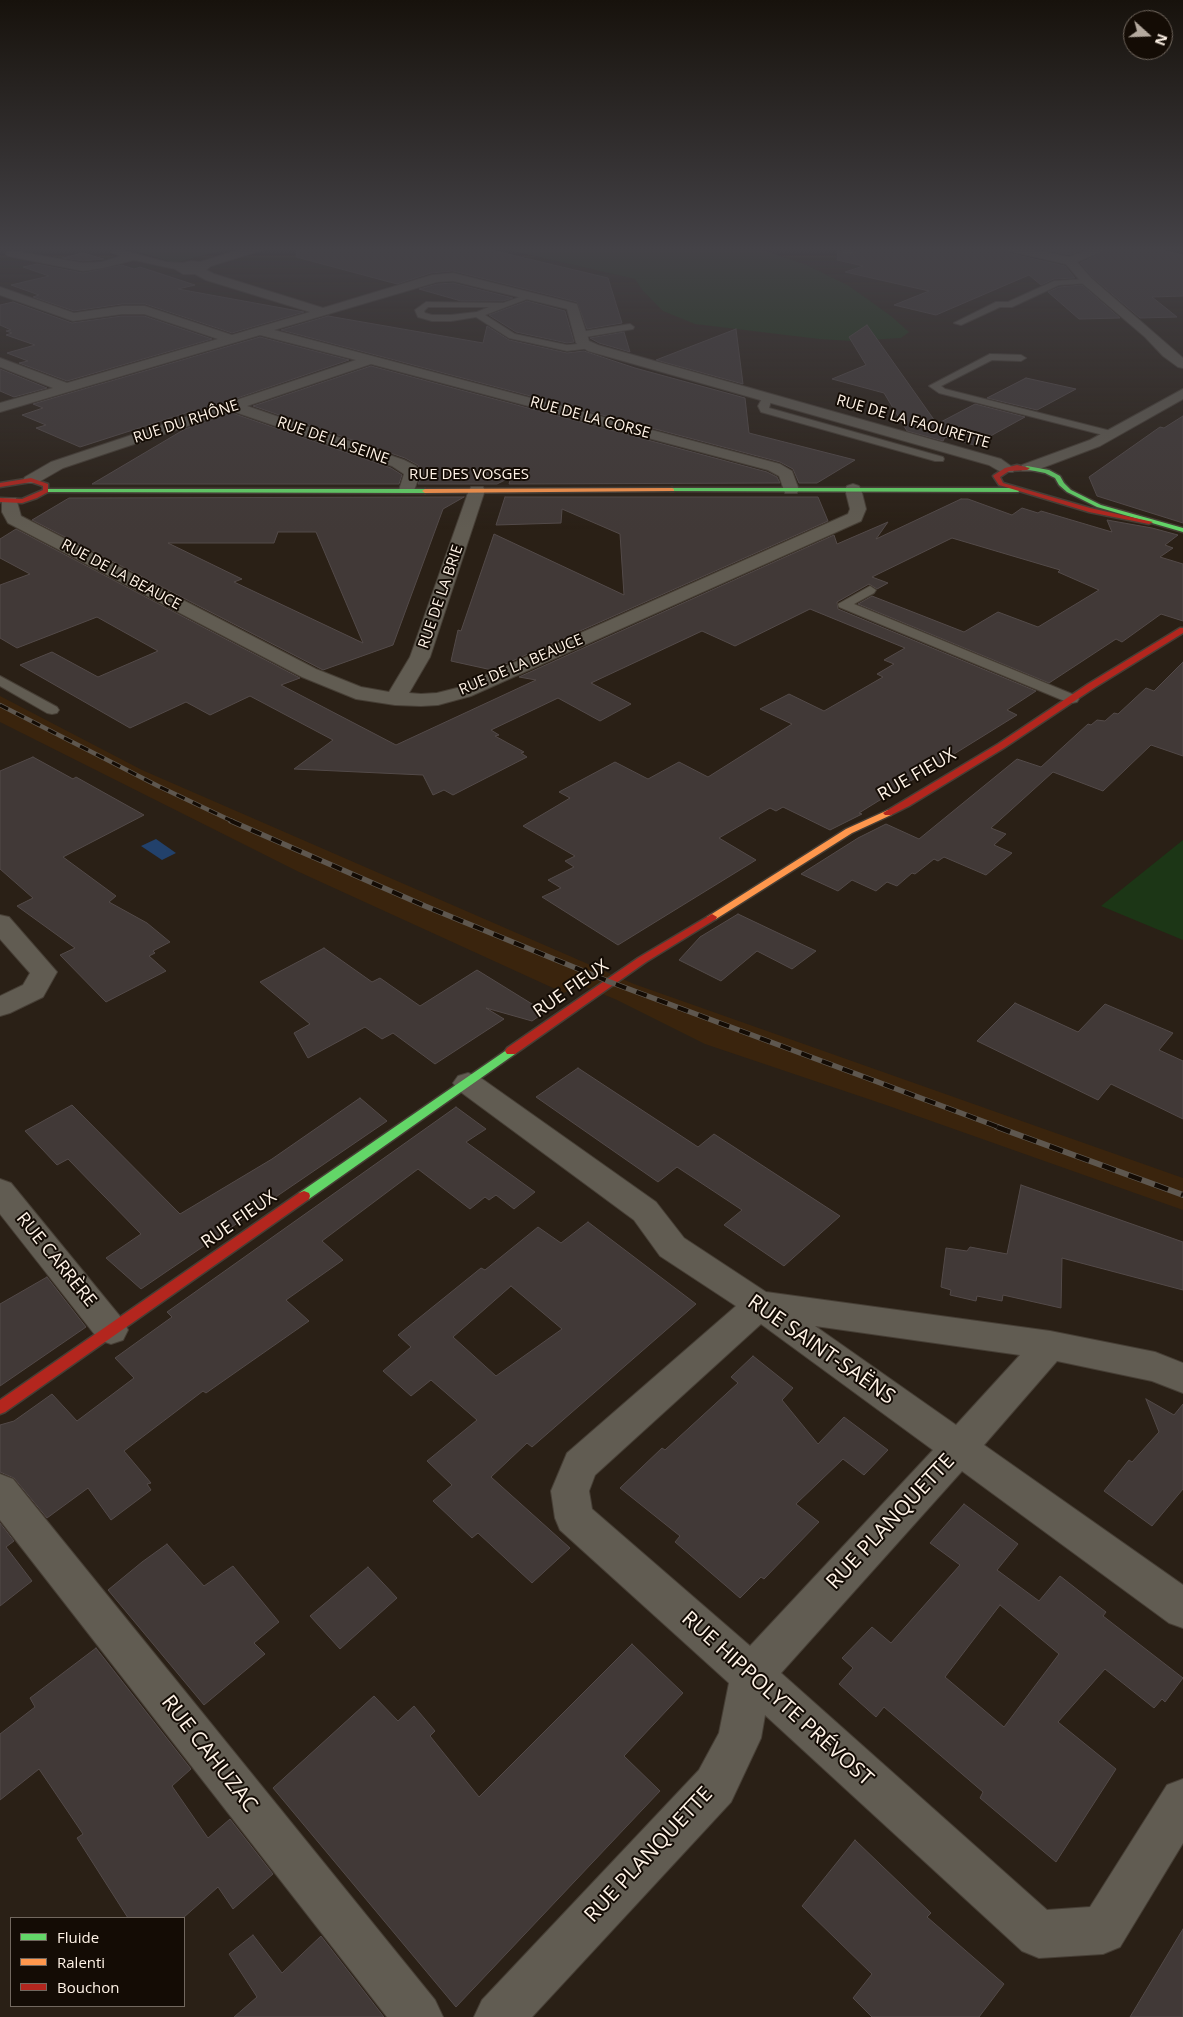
<!DOCTYPE html>
<meta charset="utf-8">
<style>
body{margin:0}
#map{position:relative;width:1183px;height:2017px;overflow:hidden;background:#2a2016;font-family:"Open Sans",sans-serif}
canvas{display:block}
.legend{position:absolute;left:10px;top:1917px;width:175px;height:90px;box-sizing:border-box;background:#140c05;border:1px solid #72685f;margin:0;padding:6px 9px;list-style:none;font-size:15px;color:#fff3e7}
.legend li{display:flex;align-items:center;gap:10px;height:25px}
.legend b{width:25px;border:1px solid #72685f}
.north{position:absolute;left:1123px;top:10px;width:50px;height:50px;box-sizing:border-box;background:#140c05;border:1px solid #72685f;border-radius:50%;rotate:110deg;font-size:14px;font-weight:700;line-height:20px;text-align:center;color:#fff3e7}
.north::after{content:'';display:block;margin:auto;width:18px;height:22px;background:#b4a99e;clip-path:polygon(50% 0,100% 100%,50% 72%,0 100%)}
</style>
<div id="map">
<canvas width="1183" height="2017"></canvas>
<ul class="legend">
<li><b style="height:6px;background:#63d668"></b>Fluide</li>
<li><b style="height:6px;background:#ff974d"></b>Ralenti</li>
<li><b style="height:6px;background:#b3261e"></b>Bouchon</li>
</ul>
<div class="north">N</div>
</div>
<script>
const ctx = document.querySelector('canvas').getContext('2d');
ctx.lineJoin = 'round';
function fill(path, color) { ctx.fillStyle = color; ctx.fill(path, 'evenodd'); }
const poly = rows => new Path2D(rows.map(r => 'M' + r).join(''));
function strokePath(path, color, width, dash) { ctx.strokeStyle = color; ctx.lineWidth = width; ctx.lineCap = dash ? 'butt' : 'round'; ctx.setLineDash(dash || []); ctx.stroke(path); }
function write(font, color, halo, rows, align = 'center') {
  ctx.font = font + ' "Open Sans",sans-serif'; ctx.lineWidth = 4; ctx.setLineDash([]); ctx.textBaseline = 'middle'; ctx.strokeStyle = halo; ctx.fillStyle = color; for (const [text, x, y, turn = 0] of rows) {
    ctx.save(); ctx.translate(x, y); ctx.rotate((+turn || 0) * Math.PI / 180); ctx.textAlign = isNaN(turn) ? turn : align; if (halo) ctx.strokeText(text, 0, 0); ctx.fillText(text, 0, 0); ctx.restore();
  }
}
fill(poly([
 [0,696,142,770,634,984,1183,1178,1183,1210,886,1105,705,1044,617,1000,581,985,564,993,299,872,0,722]
]), '#3a240d');
fill(poly([
 [139,248,231,248,174,263,136,251,143,249],
 [500,248,759,249,807,265,849,286,891,316,909,332,901,338,852,341,819,339,695,324,663,311,643,291,635,279],
 [1183,840,1183,940,1101,906]
]), '#1c3616');
fill(poly([
 [156,839,176,853,162,860,141,846]
]), '#22416b');
const building = poly([
 [297,248,483,248,608,278,622,323,587,329,577,302,453,271,431,273,397,284,296,257,297,248],
 [838,248,844,256,853,255,856,252,855,248,1001,248,1009,253,1065,266,1075,278,1054,279,1041,285,1029,275,936,315,894,305,929,291,845,272,863,266,837,260,838,248],
 [1035,248,1087,248,1069,255,1035,248],
 [1112,248,1154,248,1183,255,1183,296,1152,297,1177,317,1140,318,1092,277,1080,263,1112,248],
 [83,253,104,259,83,261,62,258,83,253],
 [37,264,83,273,122,265,134,269,140,267,195,285,178,289,304,312,232,333,145,304,122,304,74,311,33,297,39,295,11,285,49,276,23,267,37,264],
 [453,283,513,298,503,301,461,301,419,289,437,284,453,283],
 [1082,285,1120,318,1079,319,1048,292,1059,287,1082,285],
 [527,301,565,311,574,342,567,343,516,332,489,315,527,301],
 [13,302,72,323,122,316,144,316,212,339,67,381,19,363,28,361,7,353,35,345,6,335,12,333,6,331,11,330,0,325,0,305,13,302],
 [328,316,483,343,487,326,509,340,567,353,584,351,635,368,745,398,749,433,855,460,817,483,799,483,793,469,780,462,281,330,328,316],
 [867,325,937,424,975,404,1025,417,974,445,945,437,943,441,907,431,884,393,832,379,866,365,849,337,867,325],
 [736,329,743,384,656,360,736,329],
 [624,332,630,352,599,343,590,338,624,332],
 [260,337,349,360,196,412,195,410,80,447,36,428,46,425,22,415,43,408,33,404,260,337],
 [371,366,767,472,777,477,780,483,509,484,511,477,497,484,418,484,422,475,418,465,405,458,253,406,371,366],
 [0,369,47,388,14,397,0,391,0,369],
 [1026,378,1076,389,1037,410,987,398,1026,378],
 [232,413,391,468,402,475,399,484,92,484,185,429,232,413],
 [1183,416,1183,523,1097,496,1089,477,1160,427,1164,428,1183,416],
 [464,497,443,509,393,645,323,670,32,520,69,498,464,497],
 [278,532,316,532,363,643,234,582,242,579,168,543,274,543,278,532],
 [505,497,818,497,828,521,492,670,451,661,458,630,461,631,494,534,624,595,620,534,562,509,561,523,496,525,505,497],
 [961,499,968,499,1012,515,1022,508,1038,513,1041,511,1112,532,1107,520,1152,528,1178,535,1165,545,1173,548,1160,557,1183,564,1183,621,1161,614,1122,642,1116,639,1049,683,858,604,872,596,964,632,998,612,1038,627,1099,590,1058,572,1060,570,952,538,872,577,888,583,877,589,869,584,837,602,838,609,1036,691,1007,710,1017,715,859,813,862,814,830,830,783,807,776,811,770,808,719,838,756,860,618,945,542,897,561,888,548,880,574,867,565,861,575,856,523,826,570,798,559,792,615,762,648,779,679,762,708,777,792,724,760,709,789,694,824,711,883,677,877,674,894,664,884,660,905,648,810,609,735,646,702,631,591,683,631,704,600,721,558,698,491,730,499,735,495,736,524,752,521,753,527,757,453,795,444,790,433,795,423,775,294,769,333,740,250,696,210,715,186,702,130,728,20,665,52,652,98,677,158,651,97,617,17,648,0,638,0,585,30,574,0,558,0,539,16,529,300,678,281,685,396,745,536,680,519,677,834,535,837,544,888,522,876,539,961,499],
 [1183,662,1183,756,1151,745,1103,791,1053,772,991,828,1006,834,994,845,1012,853,986,875,944,857,938,861,934,859,915,874,912,873,897,886,887,882,876,891,852,880,838,891,801,874,858,838,886,824,919,839,1017,759,1041,767,1088,724,1091,725,1097,720,1105,721,1114,713,1118,714,1146,688,1154,691,1183,662],
 [33,757,73,779,76,777,144,815,63,857,116,896,109,902,147,923,170,942,153,951,155,953,149,956,166,971,106,1002,60,955,75,948,17,906,33,898,0,869,0,771,33,757],
 [738,914,816,951,792,969,757,951,721,981,679,960,700,937,738,914],
 [324,948,372,982,380,978,420,1006,477,970,545,1012,532,1021,486,1008,504,1019,435,1064,393,1033,382,1039,365,1027,308,1058,294,1033,310,1024,260,982,324,948],
 [1015,1003,1078,1032,1105,1004,1173,1033,1159,1050,1183,1061,1183,1119,1111,1084,1098,1100,977,1041,1015,1003],
 [578,1068,698,1147,714,1134,840,1216,784,1266,724,1225,742,1210,677,1167,658,1182,536,1097,578,1068],
 [360,1098,387,1121,141,1289,106,1258,141,1234,68,1159,57,1165,25,1131,72,1105,180,1214,272,1159,360,1098],
 [456,1107,486,1129,466,1142,535,1192,514,1209,496,1195,489,1200,485,1197,470,1209,418,1169,322,1241,343,1260,286,1300,309,1321,206,1393,203,1391,124,1451,151,1483,147,1484,151,1490,111,1520,88,1488,47,1518,14,1478,0,1472,0,1425,14,1421,52,1394,77,1421,134,1378,115,1358,172,1317,167,1312,456,1107],
 [1021,1185,1183,1242,1183,1290,1062,1258,1061,1308,1003,1295,1002,1301,977,1296,976,1301,950,1295,951,1290,941,1287,946,1248,967,1251,970,1247,1007,1254,1021,1185],
 [588,1222,696,1304,532,1447,527,1443,491,1477,570,1548,532,1583,478,1533,472,1538,433,1501,452,1485,427,1461,477,1420,431,1380,411,1396,383,1371,411,1347,398,1335,481,1268,485,1270,538,1227,561,1243,588,1222],
 [511,1286,562,1329,496,1376,453,1337,511,1286],
 [47,1277,86,1327,0,1386,0,1304,47,1277],
 [753,1356,793,1388,782,1400,818,1444,844,1417,888,1450,864,1475,843,1459,796,1504,819,1522,764,1579,761,1577,740,1598,675,1542,680,1536,620,1488,662,1448,665,1450,738,1383,731,1377,753,1356],
 [1146,1399,1174,1415,1183,1404,1183,1489,1152,1526,1104,1491,1129,1460,1132,1462,1159,1432,1146,1399],
 [964,1504,1018,1544,997,1570,1039,1601,1060,1576,1106,1612,1103,1616,1183,1678,1165,1702,1162,1699,1154,1708,1105,1669,1058,1722,1116,1769,1056,1862,980,1798,983,1792,884,1707,876,1717,839,1684,853,1668,842,1658,872,1627,891,1643,960,1565,930,1543,964,1504],
 [1000,1605,1059,1654,1004,1727,945,1677,1000,1605],
 [0,1523,14,1541,6,1547,32,1581,0,1606,0,1523],
 [167,1544,204,1586,233,1566,279,1622,254,1643,265,1654,204,1705,108,1590,142,1562,167,1544],
 [368,1567,397,1598,340,1649,310,1616,368,1567],
 [632,1644,683,1693,624,1756,660,1791,456,2007,273,1788,374,1696,398,1721,414,1706,435,1731,430,1736,479,1797,632,1644],
 [96,1648,191,1769,172,1786,208,1838,230,1819,273,1874,233,1909,218,1887,183,1918,128,1918,77,1838,83,1834,39,1769,0,1800,0,1734,35,1707,30,1698,96,1648],
 [855,1840,931,1913,927,1917,1004,1984,979,2017,872,2017,853,1998,872,1974,802,1906,855,1840],
 [1183,1929,1183,2017,1130,2017,1148,1987,1183,1929],
 [253,1935,282,1973,321,1936,384,2017,234,2017,257,1997,229,1954,253,1935]
]);
fill(building, '#413937');
strokePath(building, '#534a49', 1);
const lane = poly([
 [1087,279,1091,281,1090,283,1059,285,1012,307,1000,307,961,325,954,323,996,302,1008,302,1054,281,1087,279],
 [528,294,535,296,485,315,515,334,567,345,588,343,593,346,591,348,567,351,509,338,476,317,451,321,432,321,418,317,415,310,426,302,503,303,528,294],
 [428,307,489,307,477,312,451,315,432,315,425,313,424,311,428,307],
 [630,324,634,327,633,329,580,338,576,335,580,332,630,324],
 [990,354,1021,355,1026,358,1021,361,992,360,941,386,945,389,1115,432,1116,434,1111,437,939,393,929,386,990,354],
 [767,394,772,397,769,408,943,457,944,459,943,461,935,461,761,412,758,406,764,395,767,394],
 [870,586,876,590,874,593,854,604,1077,696,1079,699,1077,702,1072,703,1067,702,839,607,838,604,870,586],
 [0,676,57,707,59,710,57,713,52,714,47,713,0,686,0,676]
]);
const street = poly([
 [246,248,264,248,262,250,211,266,206,270,214,274,323,308,432,275,453,273,577,304,589,341,598,345,1001,459,1015,469,1013,472,1001,472,989,465,588,351,576,343,567,309,453,281,437,282,274,330,780,464,792,471,799,490,797,493,785,493,779,476,768,470,371,364,247,406,404,460,416,466,420,474,413,493,401,493,399,490,404,474,392,466,232,411,63,468,37,483,25,483,23,480,25,477,51,462,356,360,260,335,0,412,0,403,53,388,0,367,0,358,67,383,218,339,144,314,122,314,73,321,0,295,0,287,74,313,122,306,145,306,232,335,310,312,206,280,195,274,183,274,175,269,134,260,103,268,83,271,8,256,6,254,8,252,12,251,83,263,102,262,121,256,111,252,117,249,166,262,183,263,191,261,200,262,246,248],
 [841,248,853,248,854,252,852,254,844,254,841,248],
 [1003,248,1025,248,1069,257,1093,248,1110,248,1077,262,1091,278,1183,358,1183,368,1178,367,1163,356,1145,337,1083,284,1066,264,1009,251,1003,248],
 [1183,389,1183,399,1100,446,1034,471,1022,471,1020,468,1022,465,1090,440,1183,389],
 [853,484,859,486,861,489,866,509,861,521,471,696,438,705,421,706,395,705,356,699,302,677,8,523,2,512,2,502,4,498,16,498,21,516,316,669,361,687,389,692,410,657,469,490,471,487,483,487,485,490,430,657,409,693,421,694,437,693,457,688,848,514,850,509,845,489,847,486,853,484],
 [0,915,9,917,57,972,43,997,10,1013,0,1016,0,996,23,985,30,973,0,939,0,915],
 [468,1073,478,1076,656,1202,684,1238,766,1292,1050,1331,1155,1352,1183,1363,1183,1393,1152,1381,1057,1361,984,1445,1183,1585,1183,1628,1169,1623,962,1471,781,1673,1047,1910,1090,1907,1167,1785,1183,1779,1183,1843,1120,1947,1103,1954,1039,1958,1022,1951,765,1715,761,1738,731,1802,532,2017,474,2017,482,2000,699,1770,719,1733,729,1683,560,1530,555,1518,551,1491,567,1453,736,1306,660,1256,634,1220,458,1090,453,1083,458,1076,468,1073],
 [761,1324,933,1450,750,1646,592,1509,589,1491,595,1475,761,1324],
 [815,1326,1020,1355,956,1425,815,1326],
 [0,1179,11,1183,123,1320,128,1330,123,1340,111,1344,99,1340,0,1214,0,1179],
 [0,1474,13,1479,435,2000,443,2017,387,2017,0,1520,0,1474]
]);
const fast = poly([
 [1027,466,1049,470,1060,476,1064,483,1071,490,1101,505,1183,528,1183,532,1097,507,1067,492,1059,485,1055,478,1045,473,1025,469,1025,467,1027,466],
 [672,488,1018,488,1021,490,1018,492,670,491,670,489,672,488],
 [46,489,425,489,428,491,425,493,44,492,43,491,46,489],
 [511,1047,515,1048,517,1051,515,1054,309,1199,304,1201,299,1199,298,1196,299,1193,511,1047]
]);
const slow = poly([
 [672,488,674,489,674,491,425,493,422,491,425,489,672,488],
 [888,810,893,813,891,815,852,833,716,919,712,920,707,917,846,829,888,810]
]);
const jam = poly([
 [1017,465,1030,468,1027,470,1009,471,1000,477,1003,483,1090,508,1153,522,1149,524,1089,512,999,485,993,476,994,475,1005,468,1017,465],
 [31,478,48,484,48,492,37,498,22,503,0,502,0,498,22,499,43,490,43,486,31,482,0,487,0,483,31,478],
 [1180,628,1183,628,1183,633,1094,688,1004,748,909,806,891,815,885,815,883,813,998,744,1088,684,1180,628],
 [712,914,717,917,716,919,646,962,515,1054,507,1054,505,1051,507,1048,638,958,712,914],
 [304,1191,309,1193,310,1196,309,1199,5,1412,0,1414,0,1400,299,1193,304,1191]
]);
strokePath(lane, '#463e35', 2);
strokePath(street, '#463e35', 2);
strokePath(fast, '#463e35', 3);
strokePath(slow, '#463e35', 3);
strokePath(jam, '#463e35', 3);
fill(lane, '#615c52');
fill(street, '#615c52');
fill(fast, '#63d668');
fill(slow, '#ff974d');
fill(jam, '#b3261e');
const railFar2 = poly([
 [0,705,158,786,234,822]
]);
const railFar1 = poly([
 [231,821,425,906,610,982,1001,1128]
]);
const rail = poly([
 [997,1127,1183,1195]
]);
strokePath(railFar2, '#5e574f', 4.5);
strokePath(railFar1, '#5e574f', 5.5);
strokePath(rail, '#5e574f', 6);
strokePath(railFar2, '#140c05', 3, [9]);
strokePath(railFar1, '#140c05', 4, [11]);
strokePath(rail, '#140c05', 4.5, [14]);
const sky = ctx.createLinearGradient(0, 0, 0, 530);
sky.addColorStop(0, '#17120c');
sky.addColorStop(0.47, '#444247');
sky.addColorStop(1, '#44424700');
ctx.fillStyle = sky;
ctx.fillRect(0, 0, 1183, 530);
write('15px', '#fff3e7', '#140c05', [
 ["RUE DE LA CORSE",590,418,15],
 ["RUE DU RHÔNE",186,422,-18],
 ["RUE DE LA FAOURETTE",913,422,16],
 ["RUE DE LA SEINE",333,441,19],
 ["RUE DES VOSGES",469,475],
 ["RUE DE LA BEAUCE",121,575,28],
 ["RUE DE LA BRIE",441,597,-71],
 ["RUE DE LA BEAUCE",521,665,-23]
]);
write('18px', '#fff3e7', '#140c05', [
 ["RUE FIEUX",917,775,-30],
 ["RUE FIEUX",571,989,-35],
 ["RUE FIEUX",239,1220,-35],
 ["RUE CARRÈRE",56,1260,51]
]);
write('21px', '#fff3e7', '#140c05', [
 ["RUE SAINT-SAËNS",821,1350,35],
 ["RUE PLANQUETTE",891,1522,-47],
 ["RUE HIPPOLYTE PRÉVOST",777,1699,42],
 ["RUE CAHUZAC",209,1754,52],
 ["RUE PLANQUETTE",649,1855,-47]
]);
</script>
